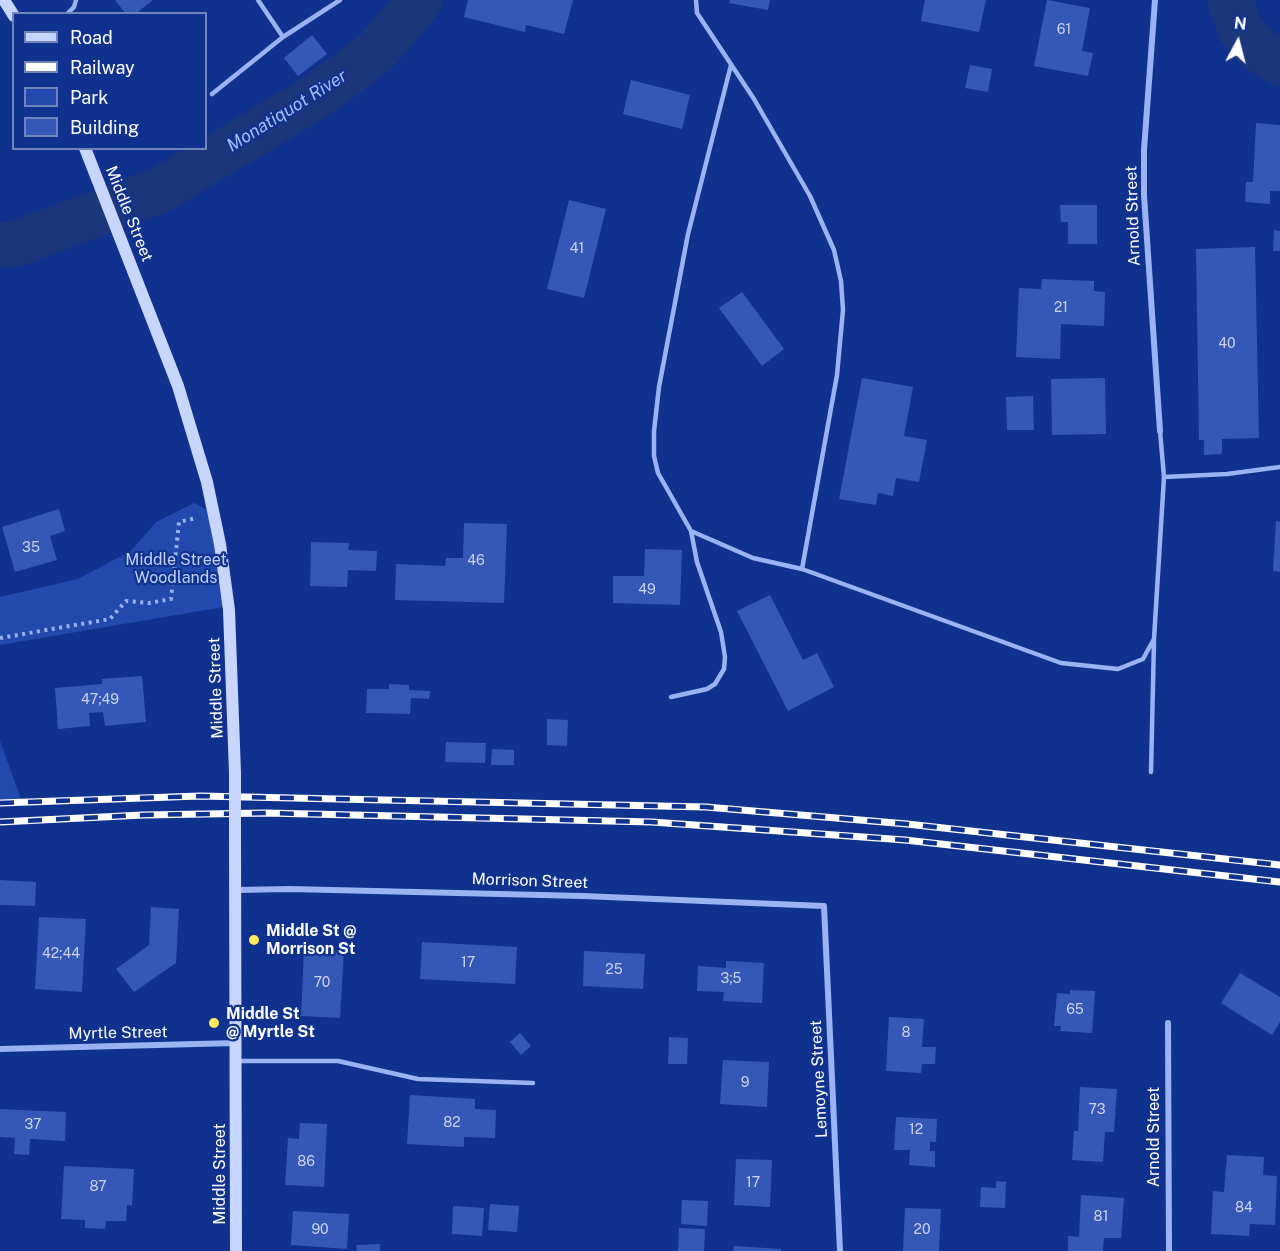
<!DOCTYPE html>
<style>
body{margin:0}
#map{position:relative;width:1280px;height:1251px;overflow:hidden;background:#10328f;font-family:"Public Sans",sans-serif}
canvas{display:block}
.legend{position:absolute;left:12px;top:12px;width:195px;height:138px;box-sizing:border-box;background:#10328f;border:2px solid #7084bc;margin:0;padding:8px 10px;list-style:none;font-size:18px;color:#fff}
.legend li{display:flex;align-items:center;gap:12px;height:30px}
.legend b{width:30px;border:2px solid #7084bc}
.north{position:absolute;left:1208px;top:12px;width:60px;height:60px;-webkit-text-stroke:4px #10328f;paint-order:stroke;rotate:7deg;font-size:16px;font-weight:700;line-height:24px;text-align:center;color:#fff}
.north::after{content:'';display:block;margin:auto;width:21px;height:27px;background:#fff;clip-path:polygon(50% 0,100% 100%,50% 72%,0 100%)}
</style>
<div id="map">
<canvas width="1280" height="1251"></canvas>
<ul class="legend">
<li><b style="height:8px;background:#c8d6fd"></b>Road</li>
<li><b style="height:8px;background:#fff"></b>Railway</li>
<li><b style="height:16px;background:#224aae"></b>Park</li>
<li><b style="height:16px;background:#3458b7"></b>Building</li>
</ul>
<div class="north">N</div>
</div>
<script>
const ctx = document.querySelector('canvas').getContext('2d');
ctx.lineJoin = 'round';
function fill(path, color) { ctx.fillStyle = color; ctx.fill(path, 'evenodd'); }
const poly = rows => new Path2D(rows.map(r => 'M' + r).join(''));
function strokePath(path, color, width, dash) { ctx.strokeStyle = color; ctx.lineWidth = width; ctx.lineCap = dash ? 'butt' : 'round'; ctx.setLineDash(dash || []); ctx.stroke(path); }
function write(font, color, halo, rows, align = 'center') {
  ctx.font = font + ' "Public Sans",sans-serif'; ctx.lineWidth = 4.5; ctx.setLineDash([]); ctx.textBaseline = 'middle'; ctx.strokeStyle = halo; ctx.fillStyle = color; for (const [text, x, y, turn = 0] of rows) {
    ctx.save(); ctx.translate(x, y); ctx.rotate((+turn || 0) * Math.PI / 180); ctx.textAlign = isNaN(turn) ? turn : align; if (halo) ctx.strokeText(text, 0, 0); ctx.fillText(text, 0, 0); ctx.restore();
  }
}
fill(poly([
 [194,503,214,513,229,606,0,645,0,597,78,579,131,551,156,522],
 [0,741,22,802,0,805]
]), '#224aae');
strokePath(poly([
 [1230,0,1241,30,1257,48,1280,63],
 [0,245,15,244,160,190,307,102,339,80,377,51,420,0]
]), '#1c367c', 46);
fill(poly([
 [115,0,153,0,135,14,126,14],
 [468,0,573,0,564,34,526,25,525,32,464,17],
 [730,0,770,0,768,10,729,3],
 [925,0,986,0,979,32,921,21],
 [1047,0,1090,8,1082,51,1093,53,1088,76,1034,66],
 [312,35,327,54,298,76,284,58],
 [970,65,992,69,988,92,965,88],
 [631,80,690,95,682,129,623,114],
 [1256,123,1280,125,1280,191,1270,191,1270,204,1245,202,1246,182,1253,182],
 [569,200,606,209,584,298,547,289],
 [1060,205,1097,205,1097,244,1068,244,1068,222,1061,222],
 [1274,230,1280,231,1280,251,1273,251],
 [1255,247,1259,438,1222,439,1222,454,1204,455,1204,440,1199,440,1196,249],
 [1042,279,1094,281,1094,291,1105,292,1104,326,1061,324,1060,359,1016,357,1019,288,1041,289],
 [742,292,784,349,762,366,719,308],
 [862,378,913,387,904,436,927,440,919,482,896,478,893,496,878,493,876,505,839,499],
 [1105,378,1106,434,1052,435,1051,379],
 [1033,396,1034,430,1007,430,1006,397],
 [59,509,65,531,50,536,57,560,15,572,2,527],
 [1276,521,1280,522,1280,572,1273,571],
 [464,523,507,524,504,603,395,600,396,564,445,566,446,558,463,558],
 [311,542,349,543,348,550,377,551,376,571,348,570,347,587,310,586],
 [645,549,682,550,680,605,613,603,613,576,644,576],
 [770,595,803,660,817,653,834,687,788,711,737,611],
 [142,676,146,722,105,726,103,712,89,713,90,726,58,729,55,688,102,684,102,679],
 [389,684,409,685,409,690,430,691,429,699,411,698,410,714,366,713,367,689,389,689],
 [547,719,568,720,567,746,547,745],
 [446,742,486,743,485,763,445,762],
 [492,749,514,750,514,765,491,765],
 [0,880,36,882,35,906,0,905],
 [151,907,179,909,176,963,134,992,116,969,149,945],
 [39,917,86,919,82,992,35,989],
 [422,942,517,947,515,984,420,979],
 [304,949,344,950,340,1018,301,1016],
 [584,951,645,954,643,989,583,986],
 [726,961,764,963,762,1003,723,1001,724,992,697,991,698,966,726,968],
 [1240,973,1280,997,1280,1022,1272,1035,1221,1003],
 [1070,990,1095,991,1092,1033,1060,1031,1061,1026,1054,1026,1057,993,1070,994],
 [889,1017,924,1019,922,1047,936,1047,935,1064,922,1064,921,1073,886,1071],
 [520,1033,531,1046,521,1055,510,1042],
 [669,1037,688,1038,687,1064,668,1064],
 [723,1060,769,1062,767,1107,720,1104],
 [1080,1087,1117,1089,1114,1132,1105,1132,1103,1162,1072,1160,1074,1131,1078,1131],
 [410,1095,475,1099,475,1109,496,1110,495,1138,464,1137,464,1147,407,1144],
 [0,1109,66,1112,65,1141,30,1139,29,1155,14,1154,15,1138,0,1137],
 [896,1117,937,1119,936,1142,930,1142,930,1151,935,1151,935,1167,909,1165,910,1150,894,1150],
 [300,1123,327,1124,324,1187,285,1185,288,1138,299,1139],
 [1227,1155,1264,1157,1263,1175,1277,1176,1275,1225,1250,1224,1249,1236,1211,1234,1213,1191,1224,1192],
 [736,1159,772,1160,770,1207,734,1205],
 [64,1166,134,1169,132,1206,127,1205,126,1221,106,1221,105,1229,85,1228,85,1220,61,1219],
 [996,1181,1006,1182,1005,1208,980,1207,981,1187,996,1188],
 [1081,1195,1124,1198,1121,1238,1104,1238,1103,1251,1068,1251,1068,1236,1079,1237],
 [682,1200,708,1201,707,1226,681,1224],
 [490,1204,519,1206,517,1232,488,1230],
 [453,1206,484,1208,482,1236,452,1234],
 [905,1208,941,1209,939,1251,903,1251],
 [293,1211,349,1214,347,1249,291,1245],
 [679,1228,705,1229,704,1251,678,1251],
 [380,1244,380,1251,357,1251,356,1245],
 [734,1246,781,1249,781,1251,733,1251]
]), '#3458b7');
strokePath(poly([
 [0,638,110,619,126,601,149,603,171,599,179,522,196,518]
]), '#99b3f3', 4, [3, 4.5]);
strokePath(poly([
 [258,0,283,37],
 [696,0,697,13,754,99,810,196,834,250,841,281,843,310,837,375,802,569],
 [67,14,74,7,76,0],
 [212,94,283,37,340,0],
 [1164,477,1227,474,1280,467],
 [691,531,753,558,802,569,1061,663,1118,669,1143,659,1154,639,1164,477,1160,431],
 [671,697,707,689,715,684,724,669,725,657,721,632,697,562,691,531,658,473,654,456,654,431,659,387,688,234,731,65],
 [1151,772,1154,641],
 [236,1061,338,1061,418,1079,533,1083]
]), '#99b3f3', 4.5);
strokePath(poly([
 [1155,0,1144,150,1144,195,1160,431],
 [235,890,290,889,583,896,824,906,840,1251],
 [1168,1023,1169,1251],
 [0,1049,236,1043]
]), '#99b3f3', 6);
strokePath(poly([
 [4,0,14,16],
 [85,148,178,386,207,482,220,544,229,610,235,773],
 [235,835,236,1251]
]), '#c8d6fd', 12);
const rail = poly([
 [0,803,200,796,706,807,907,824,1280,865],
 [0,822,143,815,267,813,652,822,905,840,1280,882]
]);
strokePath(rail, '#fff', 7);
strokePath(rail, '#10328f', 4.5, [14]);
strokePath(poly([
 [235,773,235,835]
]), '#c8d6fd', 12);
for (const [x, y, r, color] of [
 [254,940,6,"#ffeb5b"],
 [214,1023,6,"#ffeb5b"]
]) { const dot = new Path2D(); dot.arc(x, y, r, 0, 2 * Math.PI); ctx.fillStyle = color; ctx.fill(dot); strokePath(dot, '#10328f', 2); }
write('14px', '#ccd5ed', null, [
 ["61",1064,30],
 ["41",577,249],
 ["21",1061,308],
 ["40",1227,344],
 ["35",31,548],
 ["46",476,561],
 ["49",647,590],
 ["47;49",100,700],
 ["42;44",61,954],
 ["17",468,963],
 ["25",614,970],
 ["3;5",731,979],
 ["70",322,983],
 ["65",1075,1010],
 ["8",906,1033],
 ["9",745,1083],
 ["73",1097,1110],
 ["82",452,1123],
 ["37",33,1125],
 ["12",916,1130],
 ["86",306,1162],
 ["17",753,1183],
 ["87",98,1187],
 ["84",1244,1208],
 ["81",1101,1217],
 ["90",320,1230],
 ["20",922,1230]
]);
write('16px', '#fff', '#10328f', [
 ["Middle Street",129,214,68],
 ["Arnold Street",1133,216,-92],
 ["Middle Street",216,688,-92],
 ["Morrison Street",530,881,2],
 ["Myrtle Street",118,1033,-1],
 ["Lemoyne Street",819,1079,-93],
 ["Arnold Street",1154,1137,-90],
 ["Middle Street",220,1174,-90]
]);
write('16px', '#c1d2fd', '#10328f', [
 ["Middle Street",176,560],
 ["Woodlands",176,578]
]);
write('bold 16px', '#fff', '#10328f', [
 ["Middle St @",266,931],
 ["Morrison St",266,949],
 ["Middle St",226,1014],
 ["@ Myrtle St",226,1032]
], 'left');
write('italic 18px', '#a5befa', '#10328f', [
 ["Monatiquot River",287,111,-32]
]);
</script>
